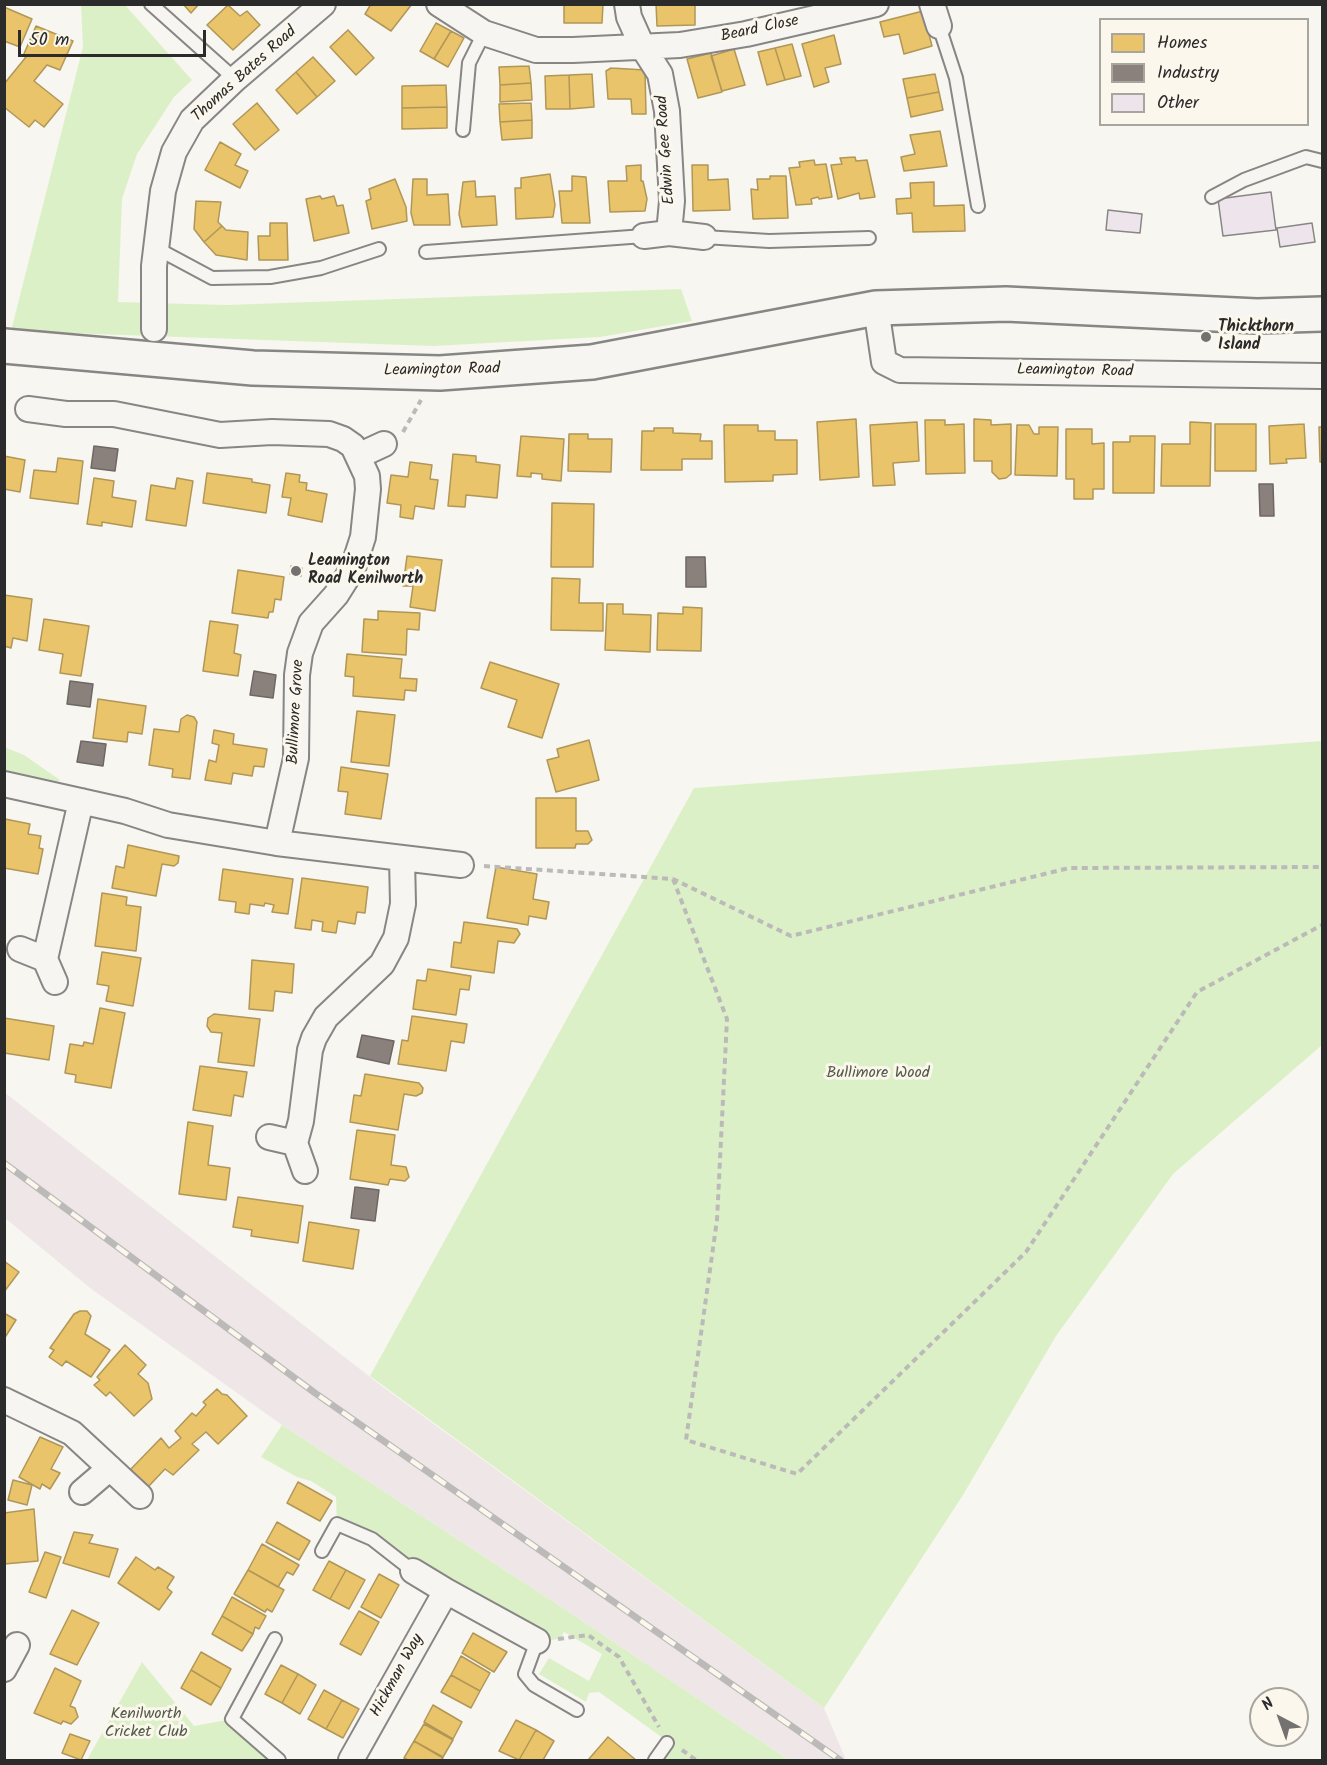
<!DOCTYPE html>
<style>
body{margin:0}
#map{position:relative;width:1327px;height:1765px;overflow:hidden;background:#f8f6f0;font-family:Kalam,sans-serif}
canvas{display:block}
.frame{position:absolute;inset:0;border:6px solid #2b2b2b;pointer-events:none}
.legend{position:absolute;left:1099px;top:18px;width:210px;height:108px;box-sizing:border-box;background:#fbf7ec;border:2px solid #a8a59f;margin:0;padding:8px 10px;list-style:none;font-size:18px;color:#2b2b2b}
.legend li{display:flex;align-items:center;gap:12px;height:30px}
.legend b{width:30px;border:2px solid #a8a59f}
.north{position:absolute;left:1249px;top:1687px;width:60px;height:60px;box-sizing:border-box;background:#fbf7ec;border:2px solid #a8a59f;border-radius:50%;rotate:319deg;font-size:16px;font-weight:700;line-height:24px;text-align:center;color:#2b2b2b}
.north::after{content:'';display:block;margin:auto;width:21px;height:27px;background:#737270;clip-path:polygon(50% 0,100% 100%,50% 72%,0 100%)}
.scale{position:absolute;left:18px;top:30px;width:188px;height:27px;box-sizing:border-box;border:3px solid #2b2b2b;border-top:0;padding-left:8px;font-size:18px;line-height:21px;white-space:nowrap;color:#2b2b2b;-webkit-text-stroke:4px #fbf7ec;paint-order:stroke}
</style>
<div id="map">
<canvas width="1327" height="1765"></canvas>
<div class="frame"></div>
<ul class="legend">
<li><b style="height:16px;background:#e9c46a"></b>Homes</li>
<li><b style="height:16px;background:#8a817c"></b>Industry</li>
<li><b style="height:16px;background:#ede5eb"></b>Other</li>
</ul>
<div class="north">N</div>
<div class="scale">50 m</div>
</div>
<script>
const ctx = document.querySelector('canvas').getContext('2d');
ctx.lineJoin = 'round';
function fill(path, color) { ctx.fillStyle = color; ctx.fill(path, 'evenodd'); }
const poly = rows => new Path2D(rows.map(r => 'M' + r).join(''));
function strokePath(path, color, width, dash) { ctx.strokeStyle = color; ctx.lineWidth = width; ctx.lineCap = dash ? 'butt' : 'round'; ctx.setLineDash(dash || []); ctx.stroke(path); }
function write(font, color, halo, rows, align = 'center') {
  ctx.font = font + ' Kalam,sans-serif'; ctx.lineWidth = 6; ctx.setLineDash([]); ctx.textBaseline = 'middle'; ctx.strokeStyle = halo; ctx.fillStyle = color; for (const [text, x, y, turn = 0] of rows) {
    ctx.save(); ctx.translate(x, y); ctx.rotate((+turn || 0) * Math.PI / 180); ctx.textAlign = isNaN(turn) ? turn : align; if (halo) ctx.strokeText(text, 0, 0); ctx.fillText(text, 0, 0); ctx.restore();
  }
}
fill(poly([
 [4,1092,383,1387,824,1708,846,1760,789,1760,563,1608,282,1425,90,1288,5,1218]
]), '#efe7e7');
fill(poly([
 [81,4,125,5,192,80,174,97,137,154,122,199,118,302,226,305,681,289,692,321,600,337,433,346,11,331,83,47],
 [1322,741,1322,1045,1173,1174,1056,1336,963,1495,824,1708,370,1376,694,788],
 [4,747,24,755,60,780,55,785,5,775],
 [282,1425,563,1608,789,1760,655,1760,667,1744,660,1736,599,1692,589,1693,586,1702,539,1674,549,1658,589,1681,602,1654,564,1632,560,1639,537,1641,337,1524,336,1497,311,1481,297,1477,261,1457],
 [142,1662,194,1726,232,1719,279,1760,87,1760]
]), '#dcf0c7');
const homes = poly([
 [183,4,199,4,191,13,183,4],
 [371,4,412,4,391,31,365,14,371,4],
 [564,4,603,4,602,23,564,23,564,4],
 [656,4,695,4,695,25,657,26,656,4],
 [228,5,240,16,247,11,260,25,233,50,207,25,228,5],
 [4,7,32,19,20,47,4,41,4,7],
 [923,11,932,46,904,54,899,34,884,37,880,22,923,11],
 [436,23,451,31,434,59,420,51,436,23],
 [36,26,73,41,60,70,47,65,34,81,63,104,44,127,35,120,29,127,4,107,4,84,26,57,23,56,36,26],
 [348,30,374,58,356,75,330,47,348,30],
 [451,31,464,38,448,67,434,59,451,31],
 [834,35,841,64,825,68,829,82,814,87,802,44,834,35],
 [792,44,801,76,785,80,775,48,792,44],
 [775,48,785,80,767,85,758,52,775,48],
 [734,49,745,85,722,91,711,56,734,49],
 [711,53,722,92,698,98,687,59,711,53],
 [313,57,335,81,317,97,296,72,313,57],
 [529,66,531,83,500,85,499,67,529,66],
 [611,68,645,70,646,114,632,114,631,99,608,99,606,71,611,68],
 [296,72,317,97,297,114,276,90,296,72],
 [592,74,594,107,570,109,569,75,592,74],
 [935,74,939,92,907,98,903,79,935,74],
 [569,75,570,109,546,109,545,76,569,75],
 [531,83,532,100,500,102,500,85,531,83],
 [446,85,447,107,402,108,402,86,446,85],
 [939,92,943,110,911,117,907,98,939,92],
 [257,103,279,130,255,150,233,124,257,103],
 [531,103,532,120,500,122,499,104,531,103],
 [447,107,447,128,402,129,402,108,447,107],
 [532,120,532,138,502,140,500,122,532,120],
 [940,131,947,166,904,171,901,157,915,154,910,135,940,131],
 [220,142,241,154,235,165,248,171,240,188,205,170,220,142],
 [855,157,856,161,867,160,875,197,860,199,859,193,838,199,831,165,842,164,840,158,855,157],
 [814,160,815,165,826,164,832,197,819,199,818,197,811,199,812,204,796,205,789,168,800,167,799,162,814,160],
 [641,165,641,181,643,181,647,199,645,211,610,212,608,181,627,181,626,166,641,165],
 [692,165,708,165,708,180,728,179,730,210,693,211,692,165],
 [550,174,555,205,553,217,516,219,515,188,521,188,521,178,550,174],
 [572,176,586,177,590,223,562,223,559,191,572,191,572,176],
 [770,176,786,176,788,218,753,219,751,189,758,190,757,179,770,179,770,176],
 [395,179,406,207,407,221,372,229,366,201,371,199,369,189,395,179],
 [413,179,427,179,427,195,448,194,450,225,414,225,411,213,413,179],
 [475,181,476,197,495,196,497,225,462,227,459,214,463,182,475,181],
 [934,182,934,206,964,205,965,231,913,232,912,213,897,214,896,199,911,198,910,183,934,182],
 [320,196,322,199,334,196,337,206,343,205,349,233,314,241,306,199,320,196],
 [196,201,221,202,218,222,222,226,204,242,194,229,196,201],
 [270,223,287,223,288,260,259,260,258,236,270,236,270,223],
 [222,226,226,230,248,232,247,260,216,255,204,242,222,226],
 [856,419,859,477,820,480,817,422,856,419],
 [974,419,991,420,991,425,1011,424,1011,474,1006,478,999,479,992,472,992,461,974,461,974,419],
 [925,420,945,420,945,425,964,424,965,473,926,474,925,420],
 [917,422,919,461,893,463,895,485,873,486,870,425,917,422],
 [1190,422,1211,423,1210,486,1161,486,1162,444,1190,444,1190,422],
 [1215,424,1256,424,1256,471,1215,471,1215,424],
 [1304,424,1306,458,1286,459,1287,463,1270,464,1269,426,1304,424],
 [724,425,758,425,758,431,775,431,775,440,797,440,797,474,773,475,773,481,725,482,724,425],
 [1017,425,1029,425,1034,434,1039,434,1039,427,1058,427,1057,476,1015,475,1017,425],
 [1319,427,1322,427,1322,462,1320,462,1319,427],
 [654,428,673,428,673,433,701,434,700,441,712,441,712,459,682,459,682,470,641,470,642,431,654,431,654,428],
 [1066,429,1092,429,1092,444,1104,443,1104,489,1093,489,1093,499,1074,499,1074,479,1066,479,1066,429],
 [569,434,588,434,588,439,612,439,611,472,568,471,569,434],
 [521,436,564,439,561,481,542,479,542,474,531,473,531,477,517,476,521,436],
 [1130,436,1155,436,1154,493,1113,493,1113,442,1130,442,1130,436],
 [453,454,476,456,476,462,500,465,497,498,466,495,465,507,448,506,453,454],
 [4,456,25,460,20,492,4,489,4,456],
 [58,458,83,461,78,504,30,498,34,470,56,472,58,458],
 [410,462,432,465,430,479,438,480,434,509,415,506,413,519,400,517,401,505,387,503,391,475,408,477,410,462],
 [207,473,252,479,252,482,270,485,266,513,203,503,207,473],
 [286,473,300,475,299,482,307,483,306,490,327,494,322,522,288,515,291,498,282,497,286,473],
 [94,478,114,481,112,497,136,501,132,527,102,522,102,526,87,524,94,478],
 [177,478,193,481,186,526,146,520,151,485,175,489,177,478],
 [552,503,594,504,593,567,551,567,552,503],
 [407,556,442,560,435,611,410,607,413,586,403,586,407,556],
 [291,566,302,568,301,576,290,574,291,566],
 [238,570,284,577,281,600,275,599,273,612,269,612,268,618,232,613,238,570],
 [552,578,580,579,579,603,603,603,603,631,551,630,552,578],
 [4,595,32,599,27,641,13,638,11,648,4,646,4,595],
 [607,604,623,604,623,614,651,615,650,652,605,650,607,604],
 [683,607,702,608,701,651,657,650,658,613,683,614,683,607],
 [378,611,420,613,419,630,407,629,406,655,362,652,364,619,378,620,378,611],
 [44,619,89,626,81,676,60,673,63,654,39,650,44,619],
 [210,621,238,625,234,653,241,655,238,676,203,671,210,621],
 [347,654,402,659,400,678,417,679,416,691,405,690,404,700,353,696,354,677,345,676,347,654],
 [490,662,559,684,542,738,508,727,517,700,481,688,490,662],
 [98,699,146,706,142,734,128,732,127,742,93,738,98,699],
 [357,711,395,715,389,766,351,762,357,711],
 [187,715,194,717,197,722,190,779,172,777,173,769,149,765,154,729,179,732,181,719,187,715],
 [214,730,234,734,233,744,267,749,264,767,254,766,252,776,233,773,231,784,205,780,209,760,216,762,219,745,212,743,214,730],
 [589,740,599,780,556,792,547,760,559,757,557,749,589,740],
 [341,767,388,774,381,819,345,814,348,792,338,791,341,767],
 [536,798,576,798,576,831,588,831,592,840,588,844,576,844,575,848,536,848,536,798],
 [5,819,30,824,28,834,41,836,39,848,43,849,38,874,4,868,5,819],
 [128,845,179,856,178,863,174,866,162,864,156,896,112,888,116,866,124,868,128,845],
 [496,867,537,874,533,899,549,902,546,919,529,916,528,925,487,918,496,867],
 [223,869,293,879,288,914,272,912,274,905,265,903,264,906,250,904,249,914,235,912,236,902,219,900,223,869],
 [302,878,368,887,365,913,357,912,355,924,338,921,336,933,322,931,323,922,312,920,311,930,295,928,302,878],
 [102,893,127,897,126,905,141,907,136,951,95,946,102,893],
 [464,922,517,929,520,934,514,943,498,941,494,973,451,967,454,942,461,943,464,922],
 [102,952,141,958,133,1006,106,1001,109,986,97,984,102,952],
 [252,960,294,964,292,993,275,991,273,1011,249,1009,252,960],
 [428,969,471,976,469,990,460,989,456,1015,413,1009,417,980,426,981,428,969],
 [100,1008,125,1013,111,1088,75,1082,76,1075,65,1073,70,1044,83,1046,84,1042,93,1044,100,1008],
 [214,1014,260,1019,254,1066,218,1062,222,1033,211,1032,207,1026,208,1018,214,1014],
 [412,1016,467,1024,464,1043,451,1041,446,1071,398,1064,402,1040,408,1041,412,1016],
 [4,1018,54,1026,49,1060,4,1053,4,1018],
 [200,1066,247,1072,243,1097,234,1095,231,1116,193,1110,200,1066],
 [365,1074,419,1083,423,1088,422,1093,416,1096,404,1094,398,1130,350,1122,354,1095,361,1096,365,1074],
 [188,1122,213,1126,208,1165,230,1168,226,1200,179,1194,188,1122],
 [357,1130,395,1135,391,1165,406,1167,409,1177,405,1181,390,1179,388,1185,350,1179,357,1130],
 [238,1197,303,1206,298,1243,251,1236,252,1230,233,1227,238,1197],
 [309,1222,359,1230,353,1269,303,1261,309,1222],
 [4,1261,19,1272,4,1292,4,1261],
 [80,1311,87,1311,91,1316,85,1334,110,1350,91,1377,66,1361,62,1366,49,1357,54,1350,50,1348,74,1314,80,1311],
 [4,1313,16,1320,4,1339,4,1313],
 [125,1345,146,1365,138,1374,148,1383,152,1399,134,1416,110,1392,106,1396,94,1385,100,1380,97,1377,125,1345],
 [217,1389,222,1394,227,1395,247,1416,218,1444,206,1432,192,1444,199,1450,173,1475,165,1469,148,1487,130,1470,161,1438,169,1448,181,1438,175,1431,192,1413,196,1416,206,1405,203,1402,217,1389],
 [40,1437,63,1447,51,1469,60,1473,50,1489,42,1484,40,1489,19,1477,40,1437],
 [13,1480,32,1485,27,1505,8,1500,13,1480],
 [298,1482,332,1501,320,1521,287,1503,298,1482],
 [34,1509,38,1561,4,1564,4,1513,34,1509],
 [277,1522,310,1541,299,1560,266,1542,277,1522],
 [74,1532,93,1535,89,1543,118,1549,109,1577,63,1563,74,1532],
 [262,1544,299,1565,293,1575,287,1572,278,1587,248,1570,262,1544],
 [45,1552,61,1557,46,1598,29,1592,45,1552],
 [136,1557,155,1570,158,1567,174,1577,167,1588,172,1592,159,1610,118,1583,136,1557],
 [329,1561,346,1570,330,1599,313,1590,329,1561],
 [248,1570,284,1590,272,1612,267,1609,265,1612,234,1594,248,1570],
 [346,1570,365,1580,349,1609,330,1599,346,1570],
 [379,1574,399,1585,381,1618,361,1607,379,1574],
 [232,1597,266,1616,259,1629,255,1627,253,1634,222,1616,232,1597],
 [72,1610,99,1623,77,1665,50,1654,72,1610],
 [359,1611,379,1622,361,1655,340,1644,359,1611],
 [222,1616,253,1634,242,1651,212,1634,222,1616],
 [473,1633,507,1652,494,1672,462,1653,473,1633],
 [201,1652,231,1669,221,1688,191,1670,201,1652],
 [461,1656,490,1673,480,1691,451,1675,461,1656],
 [281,1665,298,1674,282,1703,265,1694,281,1665],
 [55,1668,81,1681,70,1706,75,1708,78,1717,71,1724,63,1721,61,1724,34,1713,55,1668],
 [191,1670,221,1688,211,1705,181,1688,191,1670],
 [298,1674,316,1685,300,1714,282,1703,298,1674],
 [451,1675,480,1691,471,1708,441,1692,451,1675],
 [324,1690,342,1700,326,1729,308,1719,324,1690],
 [342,1700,359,1709,343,1738,326,1729,342,1700],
 [433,1705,462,1722,453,1739,424,1722,433,1705],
 [516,1720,536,1730,519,1760,499,1751,516,1720],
 [424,1724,453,1740,443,1757,414,1741,424,1724],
 [536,1730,554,1741,543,1760,519,1760,536,1730],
 [70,1734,90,1741,81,1760,62,1753,70,1734],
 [608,1737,636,1760,588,1760,608,1737],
 [414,1741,443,1758,441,1760,408,1760,404,1758,414,1741]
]);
fill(homes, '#e9c46a');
strokePath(homes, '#b09657', 1.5);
const industry = poly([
 [94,446,118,449,115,471,91,468,94,446],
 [1259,484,1273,484,1274,516,1260,516,1259,484],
 [686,557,705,557,706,587,686,587,686,557],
 [254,671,276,675,273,698,250,695,254,671],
 [70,681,93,684,90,707,67,704,70,681],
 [81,741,106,744,103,766,77,762,81,741],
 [362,1035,394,1041,389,1064,357,1057,362,1035],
 [355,1187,379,1190,375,1221,351,1218,355,1187]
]);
fill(industry, '#8a817c');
strokePath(industry, '#6e6764', 1.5);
const building = poly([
 [1271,192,1276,230,1223,236,1218,199,1271,192],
 [1108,210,1142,214,1140,233,1106,230,1108,210],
 [1312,223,1315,242,1280,247,1277,228,1312,223]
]);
fill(building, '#ede5eb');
strokePath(building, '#878684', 1.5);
const service = poly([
 [151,4,235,79],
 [939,26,956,78,978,206],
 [463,130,469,63,484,33],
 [1212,197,1244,180,1306,157,1322,161],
 [704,237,769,241,869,238],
 [156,248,212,278,270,277,321,268,379,249],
 [426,252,644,236],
 [322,1551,337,1524,372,1539,413,1571],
 [275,1639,232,1719,279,1760],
 [537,1641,525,1674,534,1685,577,1710],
 [655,1760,667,1743]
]);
const minor = poly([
 [439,4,484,33,536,50,573,50,680,45,746,34,876,4],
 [627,4,629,17,642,46,660,74,667,111,672,201,669,233,704,237],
 [932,4,939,26],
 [644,236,669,233],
 [876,308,884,362,900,370,1322,376],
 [154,329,154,266,163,191,174,152,192,120,235,79,323,4],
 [358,456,384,444],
 [4,784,125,811,168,825,277,843,296,758,297,675,300,653,311,623,336,595,353,568,363,537,368,489,367,476,353,446,343,439,329,434,272,432,220,435,114,414,66,414,28,409],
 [277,843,461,865],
 [20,949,45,959],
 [55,982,45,959,81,801],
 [269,1137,295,1143,305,1171],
 [295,1143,301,1121,310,1050,314,1038,326,1017,382,964,396,938,403,904,402,858],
 [4,1400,72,1433,140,1496],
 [82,1492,110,1468],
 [413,1571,446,1591],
 [4,1669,17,1645],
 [351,1760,446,1591,537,1641]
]);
const primary = poly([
 [4,346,253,368,440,373,592,362,876,308,1006,304,1257,316,1322,314]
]);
strokePath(service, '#878684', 16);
strokePath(minor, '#878684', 28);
strokePath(primary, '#878684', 38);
strokePath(poly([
 [403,432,421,400],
 [484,866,673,879,791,936,1069,868,1322,867],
 [673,879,727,1019,717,1220,686,1440,797,1474,1026,1252,1197,992,1322,925],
 [558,1639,588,1635,619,1657,659,1727],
 [682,1750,696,1760]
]), '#bcbab8', 4, [6, 4.5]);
strokePath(service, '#f6f5f1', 12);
strokePath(minor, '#f6f5f1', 24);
strokePath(primary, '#f6f5f1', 33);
const rail = poly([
 [4,1163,315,1393,840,1760]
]);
strokePath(rail, '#bcbab8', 7);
strokePath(rail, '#fbf7ec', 4.5, [14]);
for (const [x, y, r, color] of [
 [1206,337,6,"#737270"],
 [296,571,6,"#737270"]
]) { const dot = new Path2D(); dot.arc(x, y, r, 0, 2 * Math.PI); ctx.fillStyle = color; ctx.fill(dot); strokePath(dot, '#fbf7ec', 2); }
write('16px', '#2b2b2b', '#fbf7ec', [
 ["Beard Close",760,30,-12],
 ["Thomas Bates Road",245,75,-42],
 ["Edwin Gee Road",667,150,-94],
 ["Leamington Road",442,371,-1],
 ["Leamington Road",1075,372,1],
 ["Bullimore Grove",297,712,-87],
 ["Hickman Way",398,1676,-61]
]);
write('bold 16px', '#2b2b2b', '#fbf7ec', [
 ["Thickthorn",1218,328],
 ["Island",1218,346],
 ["Leamington",308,562],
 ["Road Kenilworth",308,580]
], 'left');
write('16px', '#525b4a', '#fbf7ec', [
 ["Bullimore Wood",878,1074],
 ["Kenilworth",146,1715],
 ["Cricket Club",146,1733]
]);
</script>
